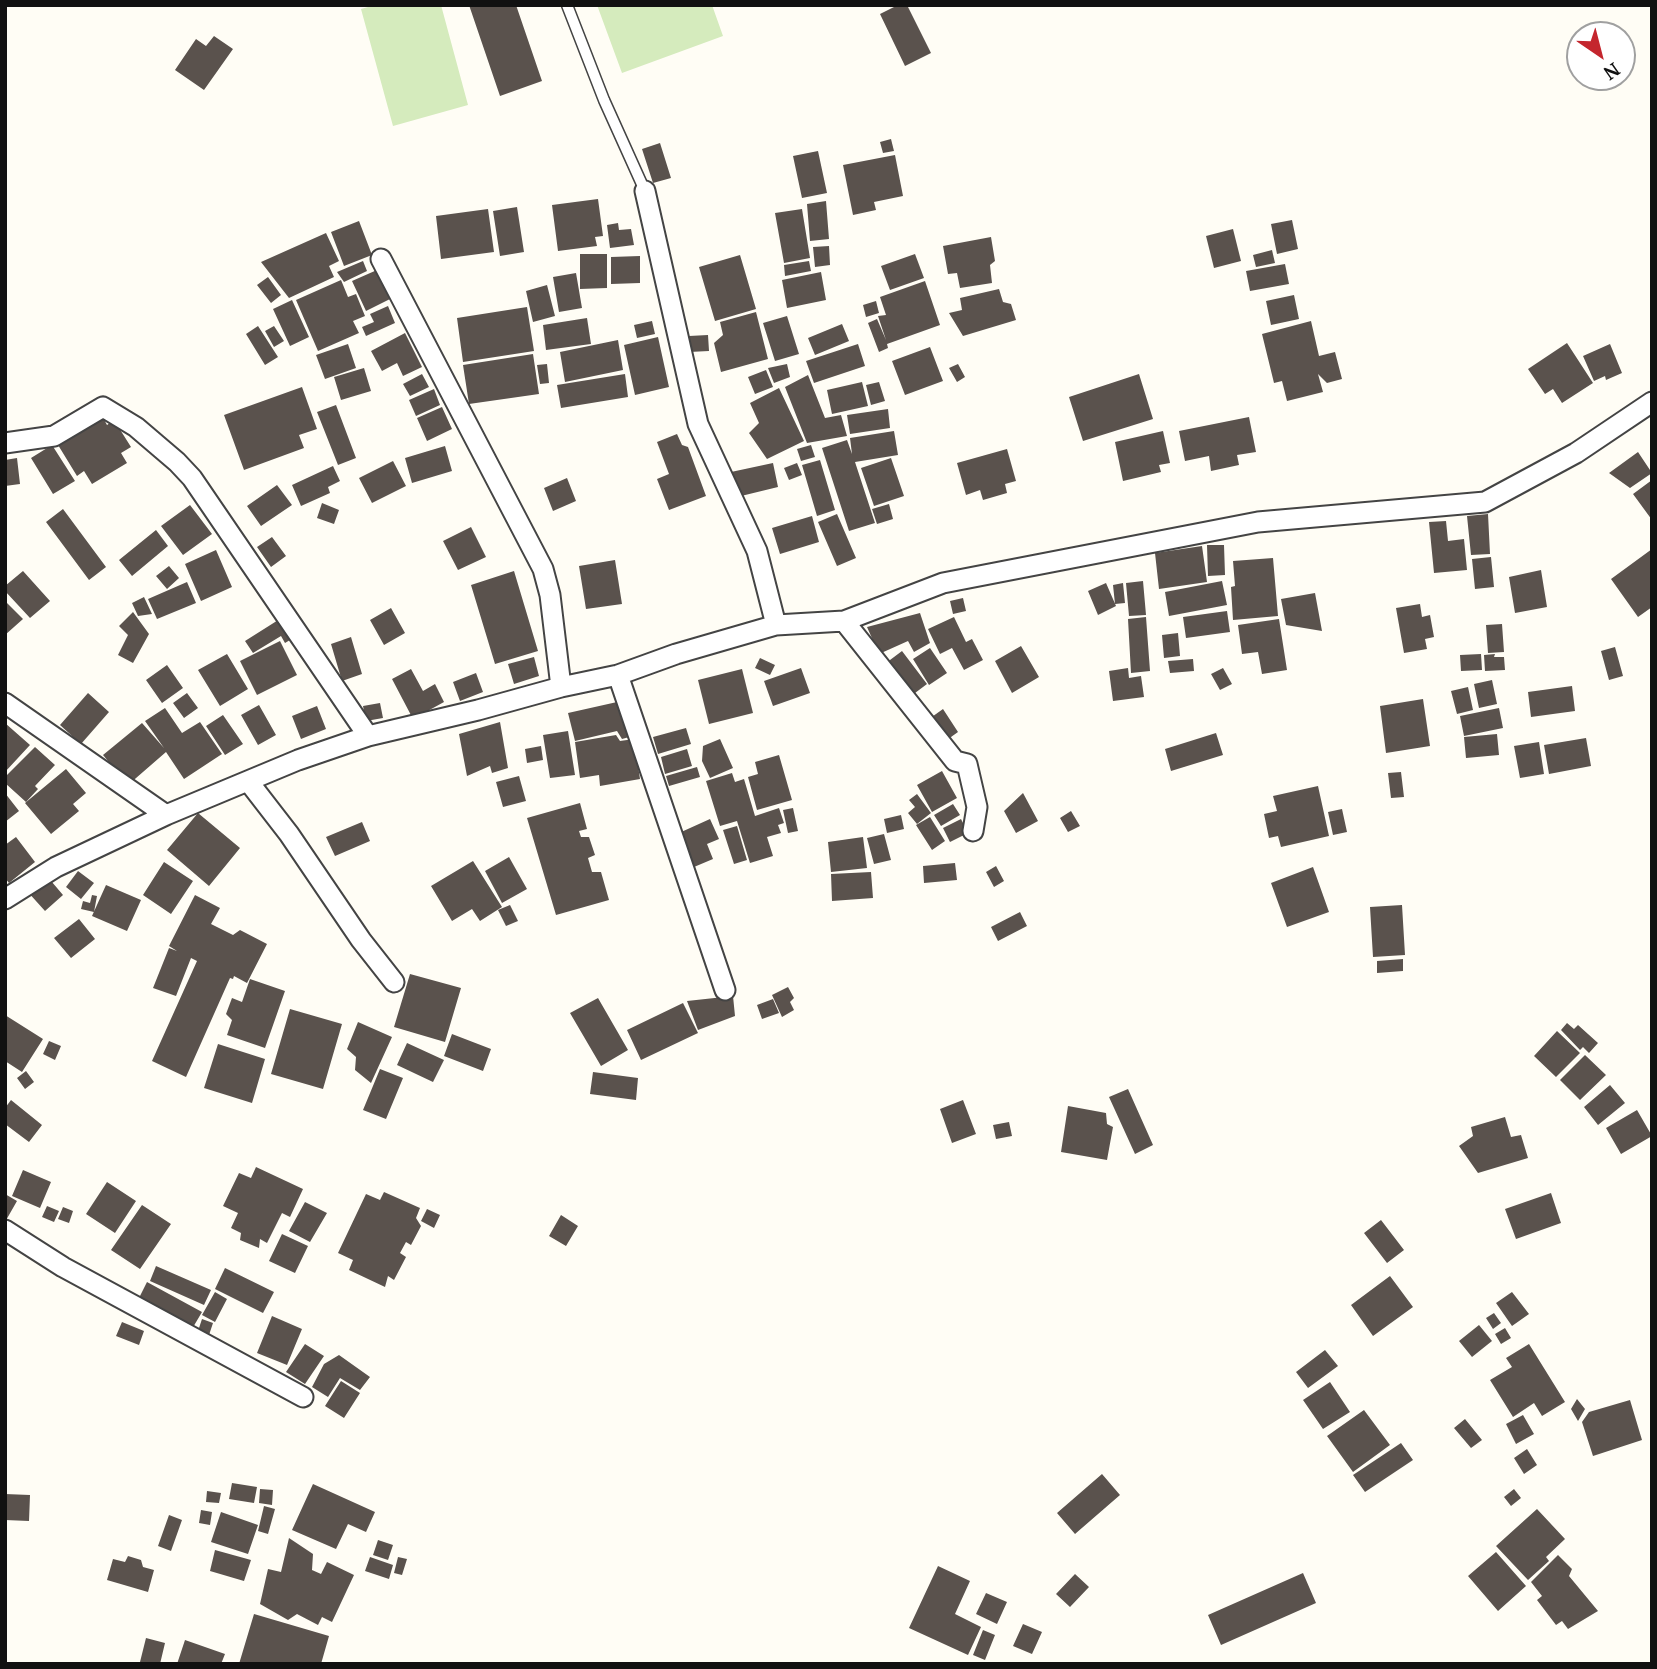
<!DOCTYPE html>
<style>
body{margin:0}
#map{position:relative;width:1657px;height:1669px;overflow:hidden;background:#fffdf5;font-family:"PT Serif",serif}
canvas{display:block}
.frame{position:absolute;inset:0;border:7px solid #111;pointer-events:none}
.north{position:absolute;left:1566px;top:21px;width:70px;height:70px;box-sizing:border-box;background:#fff;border:2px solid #a0a0a0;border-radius:50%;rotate:145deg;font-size:19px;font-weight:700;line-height:28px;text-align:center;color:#111}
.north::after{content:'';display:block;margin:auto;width:24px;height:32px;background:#c4262e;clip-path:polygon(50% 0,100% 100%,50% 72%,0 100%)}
</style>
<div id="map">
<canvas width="1657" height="1669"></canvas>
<div class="frame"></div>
<div class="north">N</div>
</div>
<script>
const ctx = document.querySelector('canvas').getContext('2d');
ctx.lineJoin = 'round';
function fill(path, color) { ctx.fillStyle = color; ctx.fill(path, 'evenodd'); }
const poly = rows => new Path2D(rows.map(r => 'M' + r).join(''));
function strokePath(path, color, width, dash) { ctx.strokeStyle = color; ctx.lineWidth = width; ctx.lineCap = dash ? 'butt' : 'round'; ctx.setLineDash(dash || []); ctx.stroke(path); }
fill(poly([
 [375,5,441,5,468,105,393,126,361,9],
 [597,5,712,5,723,36,622,73]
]), '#d5ebbd');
fill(poly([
 [469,5,516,5,542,81,500,96],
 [898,5,907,5,931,53,905,66,880,14],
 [214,36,233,49,204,90,175,70,196,39,206,46],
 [891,139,894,151,883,153,880,142],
 [660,143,671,178,653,183,642,149],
 [818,151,827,193,802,198,793,156],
 [895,155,903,196,874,202,876,210,853,215,843,165],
 [598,199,603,236,595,237,597,246,558,251,552,205],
 [826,201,829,239,810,241,807,204],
 [517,207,524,252,500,256,493,211],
 [488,209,494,252,441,259,436,216],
 [802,209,810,258,784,263,775,213],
 [1292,220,1298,249,1277,254,1271,224],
 [359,221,372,255,344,266,331,232],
 [618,223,619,230,631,229,634,245,610,248,607,225],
 [1233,229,1241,261,1214,268,1206,236],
 [326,233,339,261,329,266,334,277,289,298,261,262],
 [991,237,995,261,990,265,992,283,960,288,957,273,948,274,943,246],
 [829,246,830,265,815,267,813,247],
 [1272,250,1275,263,1256,267,1253,255],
 [580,254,607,254,607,288,580,289],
 [915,254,924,278,890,290,881,266],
 [740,255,756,309,715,321,699,267],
 [640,256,640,283,611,284,611,257],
 [363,261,367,271,344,282,337,272],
 [809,261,811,271,785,276,784,265],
 [1285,264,1289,284,1250,291,1246,271],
 [377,270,390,299,366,311,352,281],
 [821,272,826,300,787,308,782,280],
 [576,273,582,308,559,312,553,277],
 [268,277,281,295,271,303,257,285],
 [341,280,348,297,356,294,365,316,353,321,359,333,318,351,296,300],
 [925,281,940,325,887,344,888,348,879,352,868,323,877,319,886,340,878,316,886,315,880,297],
 [547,285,555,316,533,322,526,291],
 [999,289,1003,302,1011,304,1016,320,963,336,949,313,962,310,960,298],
 [1294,295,1299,319,1271,325,1266,301],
 [292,300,309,337,290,346,273,309],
 [876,301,879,313,866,317,863,305],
 [388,306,395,323,366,336,362,327,374,322,370,314],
 [527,307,534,351,463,362,457,318],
 [756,312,768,359,721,372,714,343,723,335,720,322],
 [787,316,799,354,775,361,763,323],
 [587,318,591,344,546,350,543,325],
 [652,321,655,334,637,338,634,325],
 [1311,321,1319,356,1335,352,1342,379,1327,383,1318,374,1323,392,1287,401,1282,381,1274,383,1262,334],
 [842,324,849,341,815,355,808,338],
 [258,326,278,357,265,365,246,334],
 [274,326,284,341,274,347,265,331],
 [405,333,422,367,403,376,397,363,382,371,371,351],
 [708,335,709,351,689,352,689,336],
 [658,337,669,387,635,395,624,345],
 [618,340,623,370,565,382,560,352],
 [1567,343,1593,383,1562,403,1553,389,1545,394,1528,369],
 [348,344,356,368,325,379,316,355],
 [858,344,865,366,814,383,806,361],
 [1610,344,1622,373,1606,380,1605,376,1594,381,1583,356],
 [930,347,943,381,905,395,892,361],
 [533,354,539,394,469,404,463,365],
 [547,364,549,383,540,384,537,365],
 [787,364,790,377,774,383,768,368],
 [958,364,965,377,957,382,949,368],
 [364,368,371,391,341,400,334,377],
 [766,370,773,387,755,394,748,377],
 [422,374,429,387,410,396,403,384],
 [625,374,628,397,561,408,557,385],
 [1139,374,1153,419,1083,441,1069,397],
 [808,375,825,418,841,415,847,436,807,443,785,387],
 [862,382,868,406,832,414,827,390],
 [879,382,885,401,871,405,866,385],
 [302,387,317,429,299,435,304,448,244,470,224,415],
 [779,388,804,441,767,459,749,433,759,423,750,403],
 [434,389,440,405,416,416,409,400],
 [336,405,356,458,338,465,317,412],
 [442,407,452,429,427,441,417,418],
 [888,409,890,428,850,434,847,415],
 [101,414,107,425,114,420,131,447,121,453,127,463,92,484,84,471,77,476,55,440],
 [1249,417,1256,452,1237,455,1239,465,1211,471,1209,456,1185,461,1179,431],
 [894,431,898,455,855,462,875,523,849,531,822,448,847,440,852,454,850,438],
 [1163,431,1170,463,1159,465,1161,472,1123,481,1115,442],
 [677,434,682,445,688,447,706,496,669,510,657,479,669,474,657,442],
 [52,445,75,481,53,494,31,458],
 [811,445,815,457,801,461,797,449],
 [445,446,452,471,412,483,405,458],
 [1007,449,1016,481,1005,484,1007,493,983,500,980,490,966,495,957,463],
 [1638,452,1652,473,1630,488,1609,473],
 [17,458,20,484,5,486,5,460],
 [891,458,904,496,874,506,861,468],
 [820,460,835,510,817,516,802,465],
 [393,461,406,486,372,503,359,478],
 [773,463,778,487,737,497,731,472],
 [797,463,802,475,789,480,784,468],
 [333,466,340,481,328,487,330,493,301,506,292,485],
 [567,478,576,501,553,511,544,488],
 [1652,480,1652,520,1633,494],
 [277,485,292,505,261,526,247,506],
 [322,503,339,510,334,524,317,518],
 [889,504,893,519,877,524,872,509],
 [190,505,212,534,183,555,161,526],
 [63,509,106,567,89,580,46,522],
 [837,514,856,558,837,566,818,522],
 [1488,514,1490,554,1471,555,1467,516],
 [812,516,819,542,780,554,772,528],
 [1446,521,1448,541,1464,539,1467,570,1434,573,1429,522],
 [471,527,486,557,458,570,443,541],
 [156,530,168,546,132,576,119,560],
 [272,537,286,556,271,567,257,547],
 [1207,545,1224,545,1225,575,1208,576],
 [1202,546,1207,582,1159,589,1155,553],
 [1652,549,1652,607,1638,617,1611,579],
 [216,550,232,587,201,601,185,564],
 [1491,557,1494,587,1475,589,1472,559],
 [1273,558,1278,616,1233,620,1231,587,1235,586,1233,561],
 [615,560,622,604,586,609,579,566],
 [169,566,179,578,167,589,156,576],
 [1541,570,1547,607,1515,613,1509,577],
 [23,571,50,601,30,618,5,591,5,586],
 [514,571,538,651,495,664,471,585],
 [1143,581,1146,615,1129,616,1126,583],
 [1222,581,1227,605,1169,616,1165,592],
 [187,582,196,603,157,619,148,599],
 [1106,583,1116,606,1098,615,1088,591],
 [1123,583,1125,603,1115,604,1113,585],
 [1315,593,1322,631,1286,625,1281,599],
 [144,597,152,614,138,616,132,603],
 [963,598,966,611,953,614,950,601],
 [5,601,23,619,5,635],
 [1420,604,1422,617,1430,615,1434,637,1425,639,1427,649,1404,653,1396,608],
 [391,608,405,633,384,645,370,620],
 [1227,611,1230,632,1186,638,1183,617],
 [133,612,149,634,133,663,118,655,128,635,119,626],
 [920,613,930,643,914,652,908,641,879,654,867,627],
 [283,617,295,637,285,643,281,636,253,653,245,641],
 [954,617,966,642,972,639,983,660,964,670,952,648,940,654,928,629],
 [1146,617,1150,671,1131,673,1128,619],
 [1279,619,1287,670,1262,674,1258,652,1242,654,1238,625],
 [1502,624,1504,652,1488,653,1486,625],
 [1178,633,1180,656,1164,658,1162,635],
 [351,637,362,674,342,681,331,644],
 [280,641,297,675,257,695,240,661],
 [1021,646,1039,677,1012,693,995,661],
 [1615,647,1623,676,1609,680,1601,651],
 [930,648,947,673,929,685,913,659],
 [902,651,927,684,911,696,886,663],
 [227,654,248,689,220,706,198,670],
 [1481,654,1482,670,1461,671,1460,655],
 [1495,654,1494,657,1504,657,1505,670,1485,671,1484,655],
 [534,657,539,676,514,684,508,664],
 [760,658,775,665,770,675,755,668],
 [1193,659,1194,671,1170,673,1168,661],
 [167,665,183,688,162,703,146,680],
 [801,668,810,693,773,706,764,681],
 [1128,668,1129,678,1141,676,1144,697,1113,701,1109,671],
 [1223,668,1232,684,1220,690,1211,674],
 [411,669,423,691,435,684,444,702,413,719,392,679],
 [742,669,753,713,709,724,698,680],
 [476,673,483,692,460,701,453,682],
 [1492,680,1497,704,1479,708,1474,684],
 [1572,686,1575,711,1531,717,1528,692],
 [1468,687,1473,710,1457,714,1451,691],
 [88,693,109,712,81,744,60,725],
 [187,693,198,708,184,718,173,703],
 [1423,699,1430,746,1386,753,1380,706],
 [626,700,633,736,622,739,617,731,575,741,568,713],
 [380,703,383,718,366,721,363,706],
 [259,705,276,735,258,745,241,715],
 [317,706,326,729,301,739,292,716],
 [165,708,182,733,200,722,222,754,184,779,166,752,128,785,103,755,142,723,164,748,145,721],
 [1499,708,1503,728,1464,736,1460,716],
 [943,709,958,732,944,742,929,719],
 [223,715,243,744,225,755,206,726],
 [500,722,508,768,492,773,490,766,467,776,459,734],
 [5,723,30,745,5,772],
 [686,728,691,744,658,754,653,737],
 [568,731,575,775,550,778,543,735],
 [1216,733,1223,755,1171,771,1165,749],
 [1497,734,1499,755,1466,758,1464,737],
 [616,735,620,741,634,739,640,779,600,786,599,775,580,778,575,742],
 [1586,738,1591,766,1549,774,1544,745],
 [720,739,733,768,710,778,702,761,703,746],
 [1539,742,1544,774,1520,778,1514,746],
 [541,746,543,760,527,763,525,749],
 [35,747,55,765,35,786,38,789,26,802,5,783,5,777],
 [687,749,692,766,665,774,661,757],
 [779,755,792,800,757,810,748,777,758,774,755,762],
 [697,767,700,777,669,786,666,776],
 [66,769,86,793,73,804,79,811,51,834,25,803],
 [942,771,957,798,932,812,917,785],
 [1401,772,1404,797,1391,798,1388,773],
 [732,773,735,782,744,779,755,816,779,808,784,823,778,825,781,833,767,837,773,856,750,863,737,821,720,826,706,781],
 [519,776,526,801,503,807,496,782],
 [1318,786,1329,836,1281,847,1278,836,1269,838,1264,814,1277,811,1273,796],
 [5,793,19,811,5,822],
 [1023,793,1038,821,1016,833,1004,811],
 [917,794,931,813,917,824,908,813,915,807,909,800],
 [580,803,587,829,579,831,581,837,589,837,595,855,588,858,592,872,601,872,609,900,556,915,527,818],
 [953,804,960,815,941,826,934,815],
 [793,808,798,831,788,833,783,810],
 [1342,809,1347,832,1333,835,1328,812],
 [1071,811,1080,826,1068,832,1060,818],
 [198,813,240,848,209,886,167,850],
 [901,815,904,829,887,833,884,819],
 [930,817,945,841,932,850,916,825],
 [710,819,719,839,707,844,713,859,694,867,679,833],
 [961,819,968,833,950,842,943,828],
 [362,822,370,841,335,856,326,837],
 [737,826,747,860,734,864,723,830],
 [884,834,891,860,874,864,867,838],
 [16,837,35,862,9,883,5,878,5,845],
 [863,837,867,868,831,872,828,842],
 [509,857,527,889,502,903,485,871],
 [473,861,502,907,480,921,472,909,452,921,431,886],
 [164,862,193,881,171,914,143,895],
 [955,863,957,880,924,883,923,866],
 [996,866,1004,881,994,887,986,872],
 [1313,867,1329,912,1287,927,1271,883],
 [78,871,94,883,81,899,66,887],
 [871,872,873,898,832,901,831,874],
 [46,875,63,895,45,911,27,891],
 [106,885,141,900,127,931,92,916],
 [92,895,97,896,94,912,81,909,83,901,90,903],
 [195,895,220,908,211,924,233,935,240,930,267,944,247,983,234,976,233,979,230,978,186,1077,152,1061,197,961,191,958,176,996,153,988,169,948,177,951,169,946],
 [510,905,518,921,506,926,498,910],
 [1402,905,1405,955,1373,957,1370,907],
 [1020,912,1027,926,998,941,991,927],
 [79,919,95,939,71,958,54,938],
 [1403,959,1403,971,1377,973,1377,961],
 [410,974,461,988,445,1042,394,1027],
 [250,979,285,991,265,1048,227,1035,232,1020,226,1014,232,998,242,1002],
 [788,987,794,998,790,1002,794,1010,782,1017,772,995],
 [733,996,735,1016,698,1030,687,1001],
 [598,998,628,1050,601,1066,570,1013],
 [773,999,779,1013,762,1019,757,1005],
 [683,1003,698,1033,641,1060,627,1030],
 [290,1009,342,1024,323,1089,271,1074],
 [5,1015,43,1039,22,1072,5,1061],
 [358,1022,392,1037,371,1083,355,1070,356,1057,347,1049],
 [1567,1023,1574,1029,1578,1025,1598,1043,1589,1053,1583,1047,1580,1050,1561,1030],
 [1557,1031,1580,1053,1556,1077,1534,1056],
 [452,1034,491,1049,483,1071,444,1056],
 [49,1041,61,1046,55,1060,43,1054],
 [407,1043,444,1060,433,1082,397,1065],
 [218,1044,265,1059,252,1103,204,1088],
 [1585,1055,1606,1075,1580,1100,1560,1080],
 [380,1069,403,1078,386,1119,363,1110],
 [26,1071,34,1082,25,1089,17,1078],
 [593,1072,638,1078,636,1100,590,1094],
 [1610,1085,1625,1103,1598,1125,1584,1107],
 [1128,1089,1153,1145,1135,1154,1109,1097],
 [11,1100,42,1125,29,1142,5,1124,5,1108],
 [963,1100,976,1134,952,1143,940,1109],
 [1068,1106,1106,1113,1107,1124,1113,1127,1107,1160,1061,1152],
 [1637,1110,1652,1136,1621,1154,1606,1128],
 [1505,1117,1511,1137,1521,1135,1528,1158,1478,1173,1459,1146,1473,1136,1471,1127],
 [1009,1122,1012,1136,996,1139,993,1125],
 [256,1167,303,1189,290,1217,282,1213,267,1243,260,1239,259,1248,240,1240,241,1233,231,1228,238,1213,223,1206,239,1173,251,1178],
 [23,1170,51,1182,40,1208,12,1196],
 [107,1182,136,1201,115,1233,86,1214],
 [384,1192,420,1208,416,1218,421,1226,411,1245,406,1242,400,1253,406,1257,394,1280,388,1276,385,1287,349,1270,353,1260,338,1253,366,1194,380,1200],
 [1551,1193,1561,1223,1516,1239,1505,1209],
 [5,1194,17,1201,5,1222],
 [305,1202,327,1213,310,1242,289,1231],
 [142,1205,171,1224,140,1269,111,1250],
 [47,1206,59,1211,54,1222,42,1217],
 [63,1207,73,1211,69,1223,58,1219],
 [427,1209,440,1215,434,1228,421,1221],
 [561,1215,578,1226,566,1246,549,1236],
 [1381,1220,1404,1250,1387,1263,1364,1233],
 [282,1234,308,1246,295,1273,269,1261],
 [156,1266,211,1290,204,1305,150,1281],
 [225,1268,274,1292,263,1313,215,1289],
 [1390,1276,1413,1307,1373,1336,1351,1305],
 [147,1282,202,1312,192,1329,138,1300],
 [215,1292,227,1299,215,1322,202,1315],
 [1512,1292,1529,1314,1512,1326,1496,1303],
 [1494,1313,1501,1323,1493,1329,1486,1318],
 [272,1316,302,1329,287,1365,257,1353],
 [202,1319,213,1323,208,1338,197,1334],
 [122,1322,144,1331,139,1345,116,1336],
 [1479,1325,1492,1341,1472,1357,1459,1341],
 [1505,1328,1511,1338,1501,1344,1495,1334],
 [305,1344,324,1356,305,1384,286,1372],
 [1529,1344,1565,1402,1542,1416,1534,1403,1513,1417,1490,1380,1512,1367,1506,1358],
 [1325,1350,1338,1366,1308,1388,1296,1372],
 [339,1355,370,1377,360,1390,340,1378,328,1397,312,1387,324,1364],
 [341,1381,360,1393,344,1418,325,1406],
 [1330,1382,1350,1412,1323,1429,1303,1400],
 [1577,1399,1585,1409,1578,1421,1571,1409],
 [1630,1400,1642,1440,1593,1456,1582,1422,1589,1412],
 [1364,1410,1390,1445,1353,1472,1327,1436],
 [1523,1415,1534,1434,1516,1444,1506,1424],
 [1465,1419,1482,1440,1471,1448,1454,1428],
 [1401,1443,1413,1460,1365,1492,1353,1475],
 [1527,1449,1537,1465,1524,1474,1514,1458],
 [1102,1474,1120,1495,1075,1534,1057,1513],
 [232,1483,257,1487,254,1503,229,1499],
 [313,1484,375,1512,366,1532,348,1524,336,1549,292,1530],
 [260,1489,273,1490,272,1505,259,1503],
 [1514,1489,1521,1498,1511,1506,1504,1497],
 [207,1491,221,1493,219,1503,206,1502],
 [5,1494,30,1495,29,1521,5,1520],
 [264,1506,275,1509,268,1534,258,1531],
 [1537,1509,1565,1539,1546,1557,1549,1561,1528,1580,1496,1546],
 [201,1510,212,1512,210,1525,199,1523],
 [221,1512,258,1525,248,1554,211,1542],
 [169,1515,182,1520,171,1551,158,1546],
 [289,1538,313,1554,312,1570,321,1574,327,1562,354,1575,332,1622,322,1617,318,1625,297,1614,288,1620,260,1604,268,1569,281,1572],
 [378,1540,393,1545,388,1560,373,1555],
 [215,1550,251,1560,244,1581,210,1571],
 [1496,1552,1526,1586,1498,1611,1468,1576],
 [1558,1555,1572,1569,1569,1576,1598,1611,1568,1629,1562,1621,1556,1625,1537,1600,1542,1596,1531,1582],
 [128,1556,141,1560,143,1567,154,1570,148,1592,107,1580,113,1559,125,1562],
 [370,1557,393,1565,389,1579,365,1571],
 [398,1557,407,1559,402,1575,394,1573],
 [938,1566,970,1581,955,1614,981,1627,968,1655,909,1628],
 [1303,1573,1316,1603,1221,1645,1208,1615],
 [1075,1574,1089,1587,1070,1607,1056,1594],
 [986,1593,1007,1602,997,1624,976,1614],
 [254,1614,329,1636,321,1664,239,1664],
 [1023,1624,1042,1632,1032,1654,1013,1646],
 [983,1630,995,1635,985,1660,973,1655],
 [146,1638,165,1643,160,1664,140,1662],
 [185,1640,225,1654,221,1664,177,1664]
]), '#5a524d');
const lane = poly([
 [567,5,604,100,645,191]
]);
const street = poly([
 [645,191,698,424,757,551,776,625],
 [381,259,543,569,550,595,561,687],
 [5,443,54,436,103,407,136,427,177,462,192,478,368,736],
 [844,621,955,761,967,764,977,807,973,831],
 [618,675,725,990],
 [5,703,166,815],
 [248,781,289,834,361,940,394,982],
 [5,899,56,867,166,815,298,760,368,736,478,710,561,687,618,675,676,654,776,625,844,621,943,583,1258,522,1485,502,1576,453,1652,402],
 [5,1230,63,1267,303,1397]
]);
strokePath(lane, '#444', 13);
strokePath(street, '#444', 23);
strokePath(lane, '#fff', 10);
strokePath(street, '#fff', 19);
</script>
